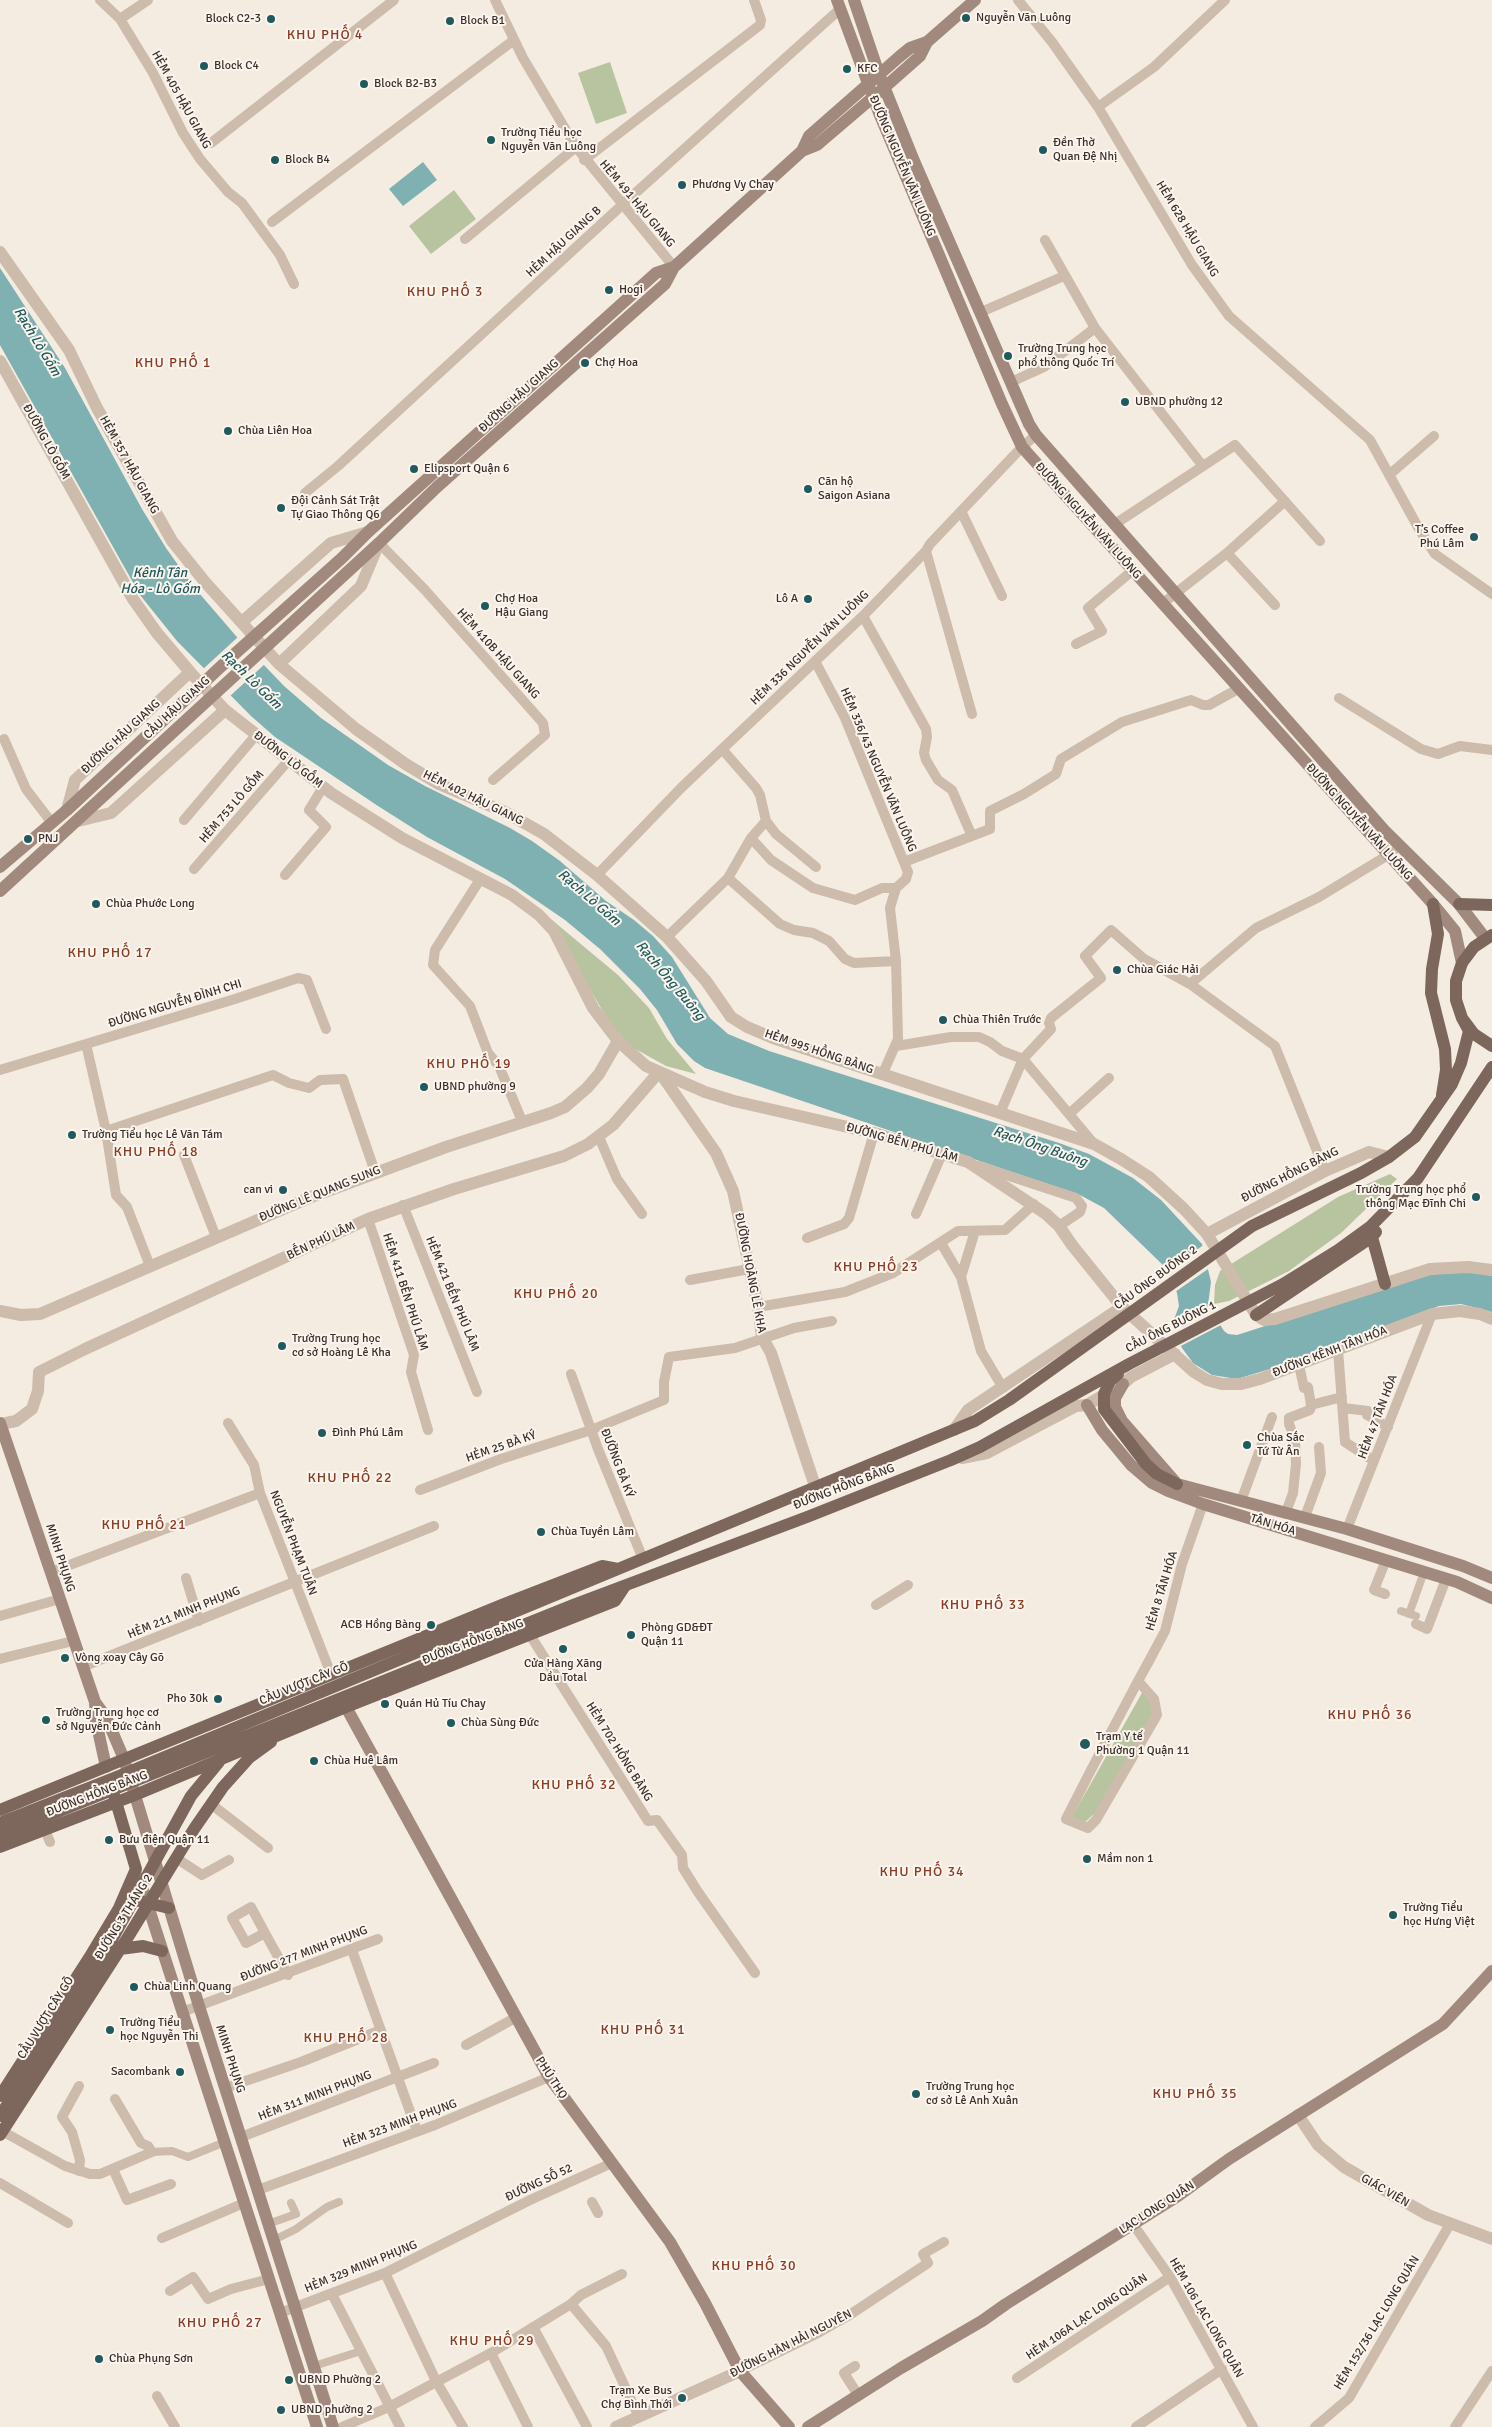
<!DOCTYPE html>
<meta charset="utf-8">
<style>
body{margin:0}
canvas{display:block;background:#f4ebe1}
</style>
<canvas width="1492" height="2427"></canvas>
<script>
const ctx = document.querySelector('canvas').getContext('2d');
ctx.lineJoin = 'round';
function fill(path, color) { ctx.fillStyle = color; ctx.fill(path, 'evenodd'); }
const poly = rows => new Path2D(rows.map(r => 'M' + r).join(''));
function strokePath(path, color, width, dash) { ctx.strokeStyle = color; ctx.lineWidth = width; ctx.lineCap = dash ? 'butt' : 'round'; ctx.setLineDash(dash || []); ctx.stroke(path); }
function write(font, color, halo, rows, align = 'center') {
  ctx.font = font + ' Signika,sans-serif'; ctx.lineWidth = 4; ctx.setLineDash([]); ctx.textBaseline = 'middle'; ctx.strokeStyle = halo; ctx.fillStyle = color; for (const [text, x, y, turn = 0] of rows) {
    ctx.save(); ctx.translate(x, y); ctx.rotate((+turn || 0) * Math.PI / 180); ctx.textAlign = isNaN(turn) ? turn : align; if (halo) ctx.strokeText(text, 0, 0); ctx.fillText(text, 0, 0); ctx.restore();
  }
}
fill(poly([
 [610,62,627,113,596,124,578,73],
 [454,190,476,219,431,254,409,226],
 [546,915,618,975,649,1008,667,1039,696,1074,666,1066,630,1046,608,1020],
 [1390,1174,1397,1179,1341,1233,1289,1271,1229,1301,1214,1304,1215,1285,1220,1271,1338,1197],
 [1143,1691,1151,1702,1153,1714,1095,1813,1084,1823,1072,1817]
]), '#b8c4a0');
fill(poly([
 [423,162,437,180,403,206,389,189],
 [0,268,65,368,142,509,166,548,193,586,236,636,284,686,321,718,388,765,425,786,510,828,532,841,560,861,606,901,634,920,653,936,672,957,710,1018,728,1034,769,1051,1059,1143,1089,1154,1133,1178,1161,1200,1202,1244,1211,1282,1208,1305,1224,1331,1228,1334,1237,1335,1422,1276,1464,1271,1492,1276,1492,1312,1461,1304,1439,1306,1270,1369,1237,1379,1212,1375,1193,1363,1182,1348,1172,1325,1179,1306,1177,1293,1165,1267,1104,1208,1080,1195,705,1068,694,1061,677,1044,657,1010,640,989,600,949,565,920,505,879,427,837,378,806,275,737,251,716,177,641,140,595,0,345]
]), '#7fb0b2');
fill(poly([
 [239,636,266,663,229,697,202,670],
 [1205,1244,1211,1267,1175,1292,1165,1272],
 [1211,1305,1223,1324,1179,1347,1170,1327]
]), '#f4ebe1');
strokePath(poly([
 [1401,1611,1416,1616],
 [1409,1614,1424,1572],
 [152,2152,172,2151,188,2157,225,2142],
 [268,2224,296,2214,291,2203],
 [274,2240,296,2229,327,2207,339,2202],
 [314,2366,361,2351]
]), '#cdbbac', 8);
strokePath(poly([
 [100,0,120,19,153,73,183,133,200,159,228,192,242,203,280,255,294,284],
 [495,0,523,58,576,147,674,267],
 [1018,0,1052,42,1098,107,1192,265,1229,316,1370,440,1419,529,1435,554,1492,594],
 [120,19,148,0],
 [1098,107,1154,67,1225,0],
 [211,143,394,0],
 [584,160,760,25,761,20,754,0],
 [272,222,514,40],
 [465,239,576,147],
 [1045,240,1095,328,1202,465],
 [981,312,1064,276],
 [1011,382,1044,367,1095,328],
 [1389,475,1434,436],
 [305,493,338,466,621,206,840,9],
 [961,511,1002,596],
 [1115,524,1235,445,1320,541],
 [379,543,425,590,543,723,545,735,493,780],
 [926,551,972,714],
 [1227,553,1275,605],
 [1162,604,1227,553,1285,501],
 [863,616,926,729,927,737,924,753,926,760,938,780,952,790,971,834],
 [1076,644,1102,631,1088,608,1132,571],
 [815,661,845,718,908,872,906,879,896,888,890,908,896,961,898,1039,883,1073],
 [1339,698,1421,749,1438,754,1460,746,1492,750],
 [4,739,26,789,52,823],
 [722,749,756,788,760,795,766,821,776,834,816,867],
 [184,820,256,735],
 [751,838,771,860,813,888,855,900,882,888,896,888],
 [904,862,990,829,990,811,1024,794,1056,774,1061,759,1122,722,1191,700,1203,705,1209,705,1238,689],
 [194,869,288,761],
 [285,875,326,827,309,810,323,787],
 [597,875,682,787,863,616,926,551,930,544,1022,447,1036,435],
 [481,878,435,950,433,965,470,1006,488,1053,499,1066,522,1121],
 [728,878,780,924,794,930,813,933,829,941,845,959,854,963,896,961],
 [667,937,728,878,751,838,766,821],
 [1190,984,1256,928,1319,897,1393,852],
 [86,1044,106,1131,116,1195,127,1207,150,1266],
 [896,1046,951,1037,979,1037,990,1042,1002,1051,1023,1059,1094,1144],
 [0,1070,235,999,298,978,307,980,326,1029],
 [1000,1113,1023,1059,1051,1029,1049,1023,1051,1018,1101,978,1085,956,1111,930,1144,959,1190,984,1275,1046,1325,1171],
 [1069,1114,1109,1078],
 [106,1131,273,1075,289,1083,309,1088,320,1080,343,1079,375,1172],
 [599,1137,617,1179,642,1214],
 [184,1155,216,1237],
 [979,1166,1076,1198,1082,1206,1080,1212,1059,1226],
 [403,1205,477,1392],
 [916,1214,942,1154],
 [368,1219,414,1355,411,1372,428,1430],
 [807,1238,844,1224,849,1218,874,1133],
 [941,1243,961,1277,981,1351,1003,1388],
 [961,1277,975,1231],
 [690,1280,749,1269],
 [758,1307,845,1292,893,1273,958,1231,1005,1230,1034,1204],
 [1338,1350,1345,1442,1374,1461],
 [571,1374,598,1449,643,1559],
 [1311,1405,1342,1397],
 [1343,1408,1368,1411,1367,1415,1388,1427],
 [228,1423,254,1465,260,1493,331,1674],
 [420,1490,501,1459,591,1430,664,1400,664,1382,669,1357,735,1348,794,1328,832,1321],
 [1241,1501,1272,1417],
 [1286,1512,1293,1493,1296,1464,1295,1439,1289,1424,1289,1418,1310,1410,1311,1405,1308,1387,1304,1388,1299,1365],
 [1305,1517,1321,1473,1319,1447],
 [1347,1529,1432,1314],
 [51,1572,260,1493],
 [186,1578,199,1621],
 [1385,1594,1374,1590,1386,1560],
 [876,1605,908,1585],
 [0,1616,60,1599],
 [1416,1624,1427,1629,1446,1579],
 [530,1635,648,1821,657,1820,682,1855,683,1868,698,1892,755,1973],
 [0,1659,73,1641],
 [82,1667,434,1526],
 [1138,1681,1154,1699,1157,1715,1096,1820,1088,1828,1066,1819,1091,1770,1138,1681,1149,1661,1165,1631,1182,1564,1203,1504],
 [211,1804,268,1848],
 [45,1830,50,1842],
 [176,1858,202,1875,229,1860],
 [265,1933,246,1943,232,1918,251,1907,265,1933,288,1975],
 [352,1950,417,2131],
 [182,2012,378,1939],
 [466,2045,515,2018],
 [225,2088,301,2062,381,2030],
 [2,2131,65,2166,90,2174,100,2174,152,2152,148,2146,141,2143,115,2099],
 [241,2137,434,2063],
 [113,2169,127,2200,171,2184],
 [79,2171,80,2160,72,2132,62,2117,79,2086],
 [0,2183,68,2223],
 [258,2190,435,2125,549,2077],
 [592,2202,598,2213],
 [1133,2224,1170,2277,1253,2427],
 [162,2238,244,2203],
 [385,2273,436,2381,463,2427],
 [170,2291,193,2277,208,2299,231,2289,269,2279],
 [332,2294,400,2427],
 [571,2304,606,2346,639,2417],
 [280,2313,385,2273,530,2200,612,2163],
 [533,2327,587,2427],
 [491,2353,528,2427],
 [855,2366,844,2373,858,2395],
 [740,2371,818,2333,848,2316,928,2263,923,2254,944,2242],
 [1017,2378,1170,2277],
 [157,2396,175,2427],
 [342,2427,389,2407,491,2353,571,2304,581,2295,622,2274],
 [1136,2427,1222,2369],
 [1315,2427,1349,2398,1450,2224],
 [1455,2427,1492,2371]
]), '#cdbbac', 10);
strokePath(poly([
 [0,252,69,350,97,408,172,541,205,582,279,664,356,729,407,765,439,784,505,812,544,834,597,875,667,937,706,981,731,1017,747,1027,773,1038,1094,1144,1121,1159,1149,1177,1184,1209,1207,1234,1256,1315,1264,1320,1275,1319,1430,1269,1468,1267,1492,1270],
 [0,361,133,599,157,633,190,672,225,710,331,793,402,838,512,895,539,915,554,931,593,1008,618,1041,646,1066,705,1092,734,1101,874,1133,968,1162,1046,1214,1059,1226,1072,1245,1122,1307,1194,1372,1207,1380,1222,1384,1241,1384,1260,1379,1432,1314,1460,1311,1480,1314,1492,1319],
 [242,622,331,543,368,532],
 [279,664,361,586,379,543],
 [67,810,75,780,190,672],
 [78,821,111,813,225,710],
 [661,1074,716,1153,733,1191,758,1307,762,1337,771,1353,815,1486],
 [1207,1234,1325,1171,1369,1152,1389,1157],
 [0,1311,21,1315,40,1314,311,1197,446,1147,551,1113,565,1107,587,1088,599,1074,618,1041],
 [0,1424,16,1421,32,1409,38,1391,39,1372,85,1349,368,1219,454,1189,564,1156,588,1144,613,1125,659,1072],
 [954,1430,968,1410,1122,1307],
 [962,1458,987,1453,1076,1406,1087,1405,1123,1384,1131,1377,1175,1354],
 [1298,2115,1318,2145,1344,2167,1428,2215,1492,2239],
 [616,2427,740,2371]
]), '#cdbbac', 12);
strokePath(poly([
 [837,0,879,113,1002,404,1022,447,1433,904,1455,931,1462,963],
 [854,0,879,74,914,161,1029,424,1036,435,1384,830,1459,904,1485,938],
 [802,151,817,145,885,87,920,56,927,42],
 [0,867,67,810,229,659,342,558,368,532,656,273,674,267],
 [0,891,379,543,437,487,665,284,674,267,802,151,809,136,899,57,910,48,927,42,975,0],
 [1123,1384,1115,1398,1115,1407,1122,1421,1177,1484,1347,1529,1463,1566,1492,1578],
 [1087,1405,1102,1430,1131,1465,1152,1483,1168,1491,1203,1504,1457,1582,1492,1598],
 [0,1423,95,1702,96,1721,106,1767],
 [95,1702,106,1717,124,1759,199,2006,333,2427],
 [346,1707,549,2077,670,2242,705,2303,740,2371,789,2427],
 [139,1878,317,2427],
 [808,2427,901,2368,982,2321,1006,2304,1178,2196,1229,2159,1443,2024,1492,1971]
]), '#a18a7d', 12);
strokePath(poly([
 [1433,904,1438,934,1432,969,1431,993,1445,1049,1446,1070,1442,1095],
 [1459,904,1492,905],
 [1492,935,1474,947,1462,963,1456,981,1456,1000,1462,1018,1474,1034,1492,1046],
 [1376,1232,1372,1237,1385,1284],
 [1256,1315,1372,1237],
 [1118,1374,1110,1381,1104,1394,1104,1409,1146,1464,1157,1474,1177,1484],
 [0,1810,504,1604,602,1566,618,1569],
 [0,1823,114,1778,975,1421,1009,1400,1252,1226,1361,1173,1389,1157,1415,1137,1452,1084,1461,1063,1469,1031,1462,1018],
 [0,1835,573,1605,807,1517,951,1460,980,1447,1129,1364,1283,1284,1338,1250,1371,1226,1418,1178,1492,1067],
 [0,1847,135,1795,346,1707,615,1601,625,1586],
 [139,1901,169,1908],
 [120,1949,143,1946,162,1951],
 [0,2096,89,1958,119,1908,136,1869,114,1795],
 [0,2116,109,1945,191,1796,219,1762],
 [0,2135,128,1937,194,1829,223,1787,249,1758,271,1742]
]), '#7d675c', 12);
for (const [x, y, r, color] of [
 [966,18,5,"#1f5a5e"],
 [271,19,5,"#1f5a5e"],
 [450,21,5,"#1f5a5e"],
 [204,66,5,"#1f5a5e"],
 [847,69,5,"#1f5a5e"],
 [364,84,5,"#1f5a5e"],
 [491,140,5,"#1f5a5e"],
 [1043,150,5,"#1f5a5e"],
 [275,160,5,"#1f5a5e"],
 [682,185,5,"#1f5a5e"],
 [609,290,5,"#1f5a5e"],
 [1008,356,5,"#1f5a5e"],
 [585,363,5,"#1f5a5e"],
 [1125,402,5,"#1f5a5e"],
 [228,431,5,"#1f5a5e"],
 [414,469,5,"#1f5a5e"],
 [808,489,5,"#1f5a5e"],
 [281,508,5,"#1f5a5e"],
 [1474,537,5,"#1f5a5e"],
 [808,599,5,"#1f5a5e"],
 [485,606,5,"#1f5a5e"],
 [28,839,5,"#1f5a5e"],
 [96,904,5,"#1f5a5e"],
 [1117,970,5,"#1f5a5e"],
 [943,1020,5,"#1f5a5e"],
 [424,1087,5,"#1f5a5e"],
 [72,1135,5,"#1f5a5e"],
 [283,1190,5,"#1f5a5e"],
 [1476,1197,5,"#1f5a5e"],
 [282,1346,5,"#1f5a5e"],
 [322,1433,5,"#1f5a5e"],
 [1247,1445,5,"#1f5a5e"],
 [541,1532,5,"#1f5a5e"],
 [431,1625,5,"#1f5a5e"],
 [631,1635,5,"#1f5a5e"],
 [563,1649,5,"#1f5a5e"],
 [65,1658,5,"#1f5a5e"],
 [218,1699,5,"#1f5a5e"],
 [385,1704,5,"#1f5a5e"],
 [46,1720,5,"#1f5a5e"],
 [451,1723,5,"#1f5a5e"],
 [1085,1744,6,"#1f5a5e"],
 [314,1761,5,"#1f5a5e"],
 [109,1840,5,"#1f5a5e"],
 [1087,1859,5,"#1f5a5e"],
 [1393,1915,5,"#1f5a5e"],
 [134,1987,5,"#1f5a5e"],
 [110,2030,5,"#1f5a5e"],
 [180,2072,5,"#1f5a5e"],
 [916,2094,5,"#1f5a5e"],
 [99,2359,5,"#1f5a5e"],
 [289,2380,5,"#1f5a5e"],
 [682,2398,5,"#1f5a5e"],
 [281,2410,5,"#1f5a5e"]
]) { const dot = new Path2D(); dot.arc(x, y, r, 0, 2 * Math.PI); ctx.fillStyle = color; ctx.fill(dot); strokePath(dot, '#fbf5ee', 2); }
write('12px', '#3b302b', '#fbf5ee', [
 ["Nguyễn Văn Luông",976,18],
 ["Block C2-3",261,19,"right"],
 ["Block B1",460,21],
 ["Block C4",214,66],
 ["KFC",857,69],
 ["Block B2-B3",374,84],
 ["Trường Tiểu học",501,133],
 ["Nguyễn Văn Luông",501,147],
 ["Đền Thờ",1053,143],
 ["Quan Đệ Nhị",1053,157],
 ["Block B4",285,160],
 ["Phương Vy Chay",692,185],
 ["Hogi",619,290],
 ["Trường Trung học",1018,349],
 ["phổ thông Quốc Trí",1018,363],
 ["Chợ Hoa",595,363],
 ["UBND phường 12",1135,402],
 ["Chùa Liên Hoa",238,431],
 ["Elipsport Quận 6",424,469],
 ["Căn hộ",818,482],
 ["Saigon Asiana",818,496],
 ["Đội Cảnh Sát Trật",291,501],
 ["Tự Giao Thông Q6",291,515],
 ["T’s Coffee",1464,530,"right"],
 ["Phú Lâm",1464,544,"right"],
 ["Chợ Hoa",495,599],
 ["Hậu Giang",495,613],
 ["Lô A",798,599,"right"],
 ["PNJ",38,839],
 ["Chùa Phước Long",106,904],
 ["Chùa Giác Hải",1127,970],
 ["Chùa Thiên Trước",953,1020],
 ["UBND phường 9",434,1087],
 ["Trường Tiểu học Lê Văn Tám",82,1135],
 ["can vi",273,1190,"right"],
 ["Trường Trung học phổ",1466,1190,"right"],
 ["thông Mạc Đĩnh Chi",1466,1204,"right"],
 ["Trường Trung học",292,1339],
 ["cơ sở Hoàng Lê Kha",292,1353],
 ["Đình Phú Lâm",332,1433],
 ["Chùa Sắc",1257,1438],
 ["Tứ Từ Ân",1257,1452],
 ["Chùa Tuyền Lâm",551,1532],
 ["ACB Hồng Bàng",421,1625,"right"],
 ["Phòng GD&ĐT",641,1628],
 ["Quận 11",641,1642],
 ["Vòng xoay Cây Gõ",75,1658],
 ["Cửa Hàng Xăng",563,1664,"center"],
 ["Dầu Total",563,1678,"center"],
 ["Pho 30k",208,1699,"right"],
 ["Quán Hủ Tíu Chay",395,1704],
 ["Trường Trung học cơ",56,1713],
 ["sở Nguyễn Đức Cảnh",56,1727],
 ["Chùa Sùng Đức",461,1723],
 ["Trạm Y tế",1096,1737],
 ["Phường 1 Quận 11",1096,1751],
 ["Chùa Huê Lâm",324,1761],
 ["Bưu điện Quận 11",119,1840],
 ["Mầm non 1",1097,1859],
 ["Trường Tiểu",1403,1908],
 ["học Hưng Việt",1403,1922],
 ["Chùa Linh Quang",144,1987],
 ["Trường Tiểu",120,2023],
 ["học Nguyễn Thi",120,2037],
 ["Sacombank",170,2072,"right"],
 ["Trường Trung học",926,2087],
 ["cơ sở Lê Anh Xuân",926,2101],
 ["Chùa Phụng Sơn",109,2359],
 ["UBND Phường 2",299,2380],
 ["Trạm Xe Bus",672,2391,"right"],
 ["Chợ Bình Thới",672,2405,"right"],
 ["UBND phường 2",291,2410]
], 'left');
write('12px', '#3b302b', '#fbf5ee', [
 ["HẺM 405 HẬU GIANG",181,100,61],
 ["ĐƯỜNG NGUYỄN VĂN LUÔNG",902,166,67],
 ["HẺM 491 HẬU GIANG",637,204,50],
 ["HẺM 628 HẬU GIANG",1187,229,59],
 ["HẺM HẬU GIANG B",564,242,-43],
 ["ĐƯỜNG HẬU GIANG",519,396,-42],
 ["ĐƯỜNG LÒ GỐM",46,442,61],
 ["HẺM 357 HẬU GIANG",129,465,61],
 ["ĐƯỜNG NGUYỄN VĂN LUÔNG",1088,521,48],
 ["HẺM 336 NGUYỄN VĂN LUÔNG",810,648,-44],
 ["HẺM 410B HẬU GIANG",498,654,48],
 ["CẦU HẬU GIANG",177,708,-43],
 ["ĐƯỜNG HẬU GIANG",121,737,-43],
 ["ĐƯỜNG LÒ GỐM",288,760,38],
 ["HẺM 336/43 NGUYỄN VĂN LUÔNG",878,770,67],
 ["HẺM 402 HẬU GIANG",473,798,26],
 ["HẺM 753 LÒ GỐM",232,807,-49],
 ["ĐƯỜNG NGUYỄN VĂN LUÔNG",1359,822,48],
 ["ĐƯỜNG NGUYỄN ĐÌNH CHI",175,1004,-17],
 ["HẺM 995 HỒNG BÀNG",819,1052,19],
 ["ĐƯỜNG BẾN PHÚ LÂM",902,1143,16],
 ["ĐƯỜNG HỒNG BÀNG",1290,1175,-27],
 ["ĐƯỜNG LÊ QUANG SUNG",320,1194,-22],
 ["BẾN PHÚ LÂM",321,1241,-25],
 ["ĐƯỜNG HOÀNG LÊ KHA",750,1273,79],
 ["CẦU ÔNG BUÔNG 2",1156,1278,-36],
 ["HẺM 411 BẾN PHÚ LÂM",405,1292,72],
 ["HẺM 421 BẾN PHÚ LÂM",452,1294,68],
 ["CẦU ÔNG BUÔNG 1",1171,1327,-27],
 ["ĐƯỜNG KÊNH TÂN HÓA",1330,1352,-21],
 ["HẺM 47 TÂN HÓA",1378,1417,-69],
 ["HẺM 25 BÀ KÝ",501,1447,-19],
 ["ĐƯỜNG BÀ KÝ",617,1463,69],
 ["ĐƯỜNG HỒNG BÀNG",844,1487,-21],
 ["TÂN HÓA",1273,1525,17],
 ["NGUYỄN PHẠM TUÂN",293,1543,69],
 ["MINH PHỤNG",60,1558,72],
 ["HẺM 8 TÂN HÓA",1162,1591,-73],
 ["HẺM 211 MINH PHỤNG",184,1613,-22],
 ["ĐƯỜNG HỒNG BÀNG",473,1642,-21],
 ["CẦU VƯỢT CÂY GÕ",304,1684,-22],
 ["HẺM 702 HỒNG BÀNG",619,1752,58],
 ["ĐƯỜNG HỒNG BÀNG",97,1794,-21],
 ["ĐƯỜNG 3 THÁNG 2",124,1917,-58],
 ["ĐƯỜNG 277 MINH PHỤNG",304,1954,-21],
 ["CẦU VƯỢT CÂY GÕ",46,2018,-58],
 ["MINH PHỤNG",230,2059,72],
 ["PHÚ THỌ",551,2078,57],
 ["HẺM 311 MINH PHỤNG",315,2096,-21],
 ["HẺM 323 MINH PHỤNG",400,2124,-20],
 ["ĐƯỜNG SỐ 52",539,2183,-25],
 ["GIÁC VIÊN",1385,2191,30],
 ["LẠC LONG QUÂN",1157,2208,-33],
 ["HẺM 329 MINH PHỤNG",361,2267,-22],
 ["HẺM 106A LẠC LONG QUÂN",1087,2317,-34],
 ["HẺM 106 LẠC LONG QUÂN",1206,2318,60],
 ["HẺM 152/36 LẠC LONG QUÂN",1377,2323,-59],
 ["ĐƯỜNG HÀN HẢI NGUYÊN",791,2344,-27]
]);
ctx.letterSpacing = '1px';
write('14px', '#8c3b22', '#fbf5ee', [
 ["KHU PHỐ 4",325,35],
 ["KHU PHỐ 3",445,292],
 ["KHU PHỐ 1",173,363],
 ["KHU PHỐ 17",110,953],
 ["KHU PHỐ 19",469,1064],
 ["KHU PHỐ 18",156,1152],
 ["KHU PHỐ 23",876,1267],
 ["KHU PHỐ 20",556,1294],
 ["KHU PHỐ 22",350,1478],
 ["KHU PHỐ 21",144,1525],
 ["KHU PHỐ 33",983,1605],
 ["KHU PHỐ 36",1370,1715],
 ["KHU PHỐ 32",574,1785],
 ["KHU PHỐ 34",922,1872],
 ["KHU PHỐ 31",643,2030],
 ["KHU PHỐ 28",346,2038],
 ["KHU PHỐ 35",1195,2094],
 ["KHU PHỐ 30",754,2266],
 ["KHU PHỐ 27",220,2323],
 ["KHU PHỐ 29",492,2341]
]);
ctx.letterSpacing = '0px';
write('italic 14px', '#1f5a5e', '#fbf5ee', [
 ["Rạch Lò Gốm",37,342,59],
 ["Kênh Tân",160,573],
 ["Hóa - Lò Gốm",160,589],
 ["Rạch Lò Gốm",251,680,44],
 ["Rạch Lò Gốm",589,898,41],
 ["Rạch Ông Buông",670,981,50],
 ["Rạch Ông Buông",1040,1147,19]
]);
</script>
